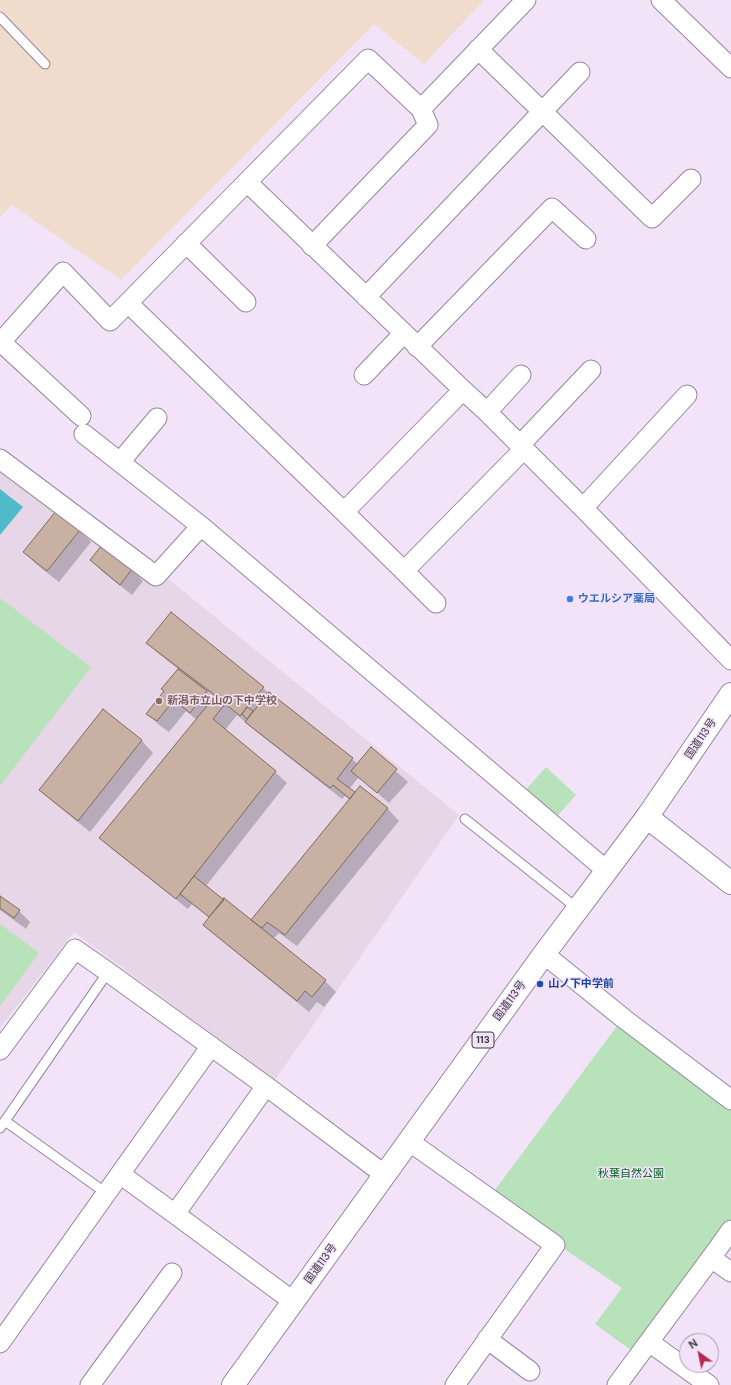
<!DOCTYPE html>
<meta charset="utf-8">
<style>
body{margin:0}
#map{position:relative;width:731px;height:1385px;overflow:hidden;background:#f2e3f9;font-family:"DM Sans",sans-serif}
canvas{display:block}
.north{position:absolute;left:679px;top:1333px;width:40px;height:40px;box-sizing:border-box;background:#f2e3f9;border:1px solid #ab9fb0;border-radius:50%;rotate:327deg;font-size:11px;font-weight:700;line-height:16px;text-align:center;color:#403a42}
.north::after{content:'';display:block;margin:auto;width:14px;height:18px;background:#b92850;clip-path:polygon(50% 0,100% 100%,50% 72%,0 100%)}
</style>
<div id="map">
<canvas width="731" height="1385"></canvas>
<div class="north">N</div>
</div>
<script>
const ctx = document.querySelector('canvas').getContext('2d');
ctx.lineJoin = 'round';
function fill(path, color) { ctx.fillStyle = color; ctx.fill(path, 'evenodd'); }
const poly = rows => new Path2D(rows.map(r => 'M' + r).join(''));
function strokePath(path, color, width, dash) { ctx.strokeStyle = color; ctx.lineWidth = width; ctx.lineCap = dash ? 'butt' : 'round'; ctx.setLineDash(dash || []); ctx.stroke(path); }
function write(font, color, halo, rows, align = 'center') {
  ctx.font = font + ' "DM Sans","Noto Sans JP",sans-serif'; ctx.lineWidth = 3; ctx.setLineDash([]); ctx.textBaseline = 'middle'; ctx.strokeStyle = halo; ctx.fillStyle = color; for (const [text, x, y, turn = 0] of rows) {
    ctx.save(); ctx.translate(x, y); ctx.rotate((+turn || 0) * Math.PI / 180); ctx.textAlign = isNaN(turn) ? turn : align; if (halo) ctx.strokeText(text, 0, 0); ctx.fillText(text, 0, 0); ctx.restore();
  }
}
fill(poly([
 [0,0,484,0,424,64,374,24,121,280,12,205,0,217]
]), '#efdccc');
fill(poly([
 [0,467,158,586,167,578,459,815,275,1080,74,932,0,1028]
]), '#e7d6e8');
fill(poly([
 [0,598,91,667,0,786],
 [546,767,576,795,551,823,520,796],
 [0,924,39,953,0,1006],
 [623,1018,731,1100,731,1230,639,1356,595,1324,622,1288,489,1198]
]), '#b7e2ba');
fill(poly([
 [0,489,23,507,0,535]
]), '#4fbbca');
fill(poly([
 [56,512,80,531,91,542,59,582,36,564,24,552],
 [102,546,132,570,143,581,132,595,103,572,91,560],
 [171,613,269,693,358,764,371,749,408,782,389,803,359,777,349,789,355,794,360,788,388,809,399,821,297,946,279,933,273,939,325,981,336,992,324,1007,317,1002,309,1012,216,936,204,925,210,918,192,904,188,909,112,849,101,838,197,720,186,711,169,732,159,725,148,714,165,691,178,669,159,654,147,643],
 [208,692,215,697,214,699,208,693],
 [237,715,258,733,342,799,345,796,350,800,251,922,206,886,287,783,275,772,225,730],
 [103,711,142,741,153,753,90,832,52,801,40,790],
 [0,897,19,911,30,922,26,929,0,910]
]), '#0003');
const building = poly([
 [56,511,80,530,47,571,23,552,56,511],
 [102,545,132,569,120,585,90,560,102,545],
 [171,612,264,687,240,716,212,693,146,643,171,612],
 [178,669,207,691,190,713,174,700,157,721,146,714,164,691,161,689,178,669],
 [269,692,353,758,337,779,355,792,350,799,333,785,330,788,245,722,269,692],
 [215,696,225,704,213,719,276,771,176,899,99,838,215,696],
 [247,707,253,711,247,719,242,714,247,707],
 [103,709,142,740,78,821,39,790,103,709],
 [371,747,397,769,377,793,351,771,371,747],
 [360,786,388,808,285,935,267,922,262,928,251,920,360,786],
 [194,876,224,900,209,917,180,894,194,876],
 [0,896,20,910,14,918,0,908,0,896],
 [224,898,326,980,312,997,305,991,297,1001,203,925,224,898]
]);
fill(building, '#c8b0a2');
strokePath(building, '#806b5e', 1);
const service = poly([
 [0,17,45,64],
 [465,819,578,909],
 [5,1121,106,1193],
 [0,1128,108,972]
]);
const minor = poly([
 [661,0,731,68],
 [478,49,652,218,691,179],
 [247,182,463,390],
 [186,243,246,302],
 [312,246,428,125,421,109],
 [366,297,580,72],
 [128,303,344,512,463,390,487,412,583,508,731,660],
 [1,342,81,416],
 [0,343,63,272,110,321,368,59,421,109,526,0],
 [417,347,552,208,586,239],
 [364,375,403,334],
 [487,412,521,375],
 [84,434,201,526],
 [519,446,591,370],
 [0,459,156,576,201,526,606,870],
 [120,462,157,418],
 [583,508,687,395],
 [344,512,404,571,524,449],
 [404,571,436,603],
 [544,954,623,1018,731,1100],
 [0,1050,75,949,108,972,266,1086,385,1175],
 [410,1142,555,1245,455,1385],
 [120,1174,175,1214,294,1302],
 [175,1214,266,1086],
 [711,1258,731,1230],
 [487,1339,530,1371],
 [649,1342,709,1385],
 [0,1343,211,1046],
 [90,1385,172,1273],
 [617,1385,711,1258,731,1272]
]);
const tertiary = poly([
 [647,817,731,883]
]);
const trunk = poly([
 [233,1385,544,954,647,817,731,694]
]);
strokePath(service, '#94879b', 11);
strokePath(minor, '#94879b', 21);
strokePath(tertiary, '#94879b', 24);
strokePath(trunk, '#94879b', 24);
strokePath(service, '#fff', 9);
strokePath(minor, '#fff', 19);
strokePath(tertiary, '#fff', 22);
strokePath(trunk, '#fff', 22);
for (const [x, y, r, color] of [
 [570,599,4,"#3f7fe0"],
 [159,701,4,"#8d6e63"],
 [540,984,4,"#1a4fb4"]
]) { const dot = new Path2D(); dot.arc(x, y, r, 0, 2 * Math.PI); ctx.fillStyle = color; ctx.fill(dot); strokePath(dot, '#f2e3f9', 1.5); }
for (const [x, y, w] of [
 [483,1040,22]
]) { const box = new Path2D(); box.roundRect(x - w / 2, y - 8, w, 16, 3); ctx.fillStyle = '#f2e3f9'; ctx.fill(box); strokePath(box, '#403a42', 1); }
write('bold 10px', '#403a42', null, [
 ["113",483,1040]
]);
write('bold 11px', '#366cbe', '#f2e3f9', [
 ["ウエルシア薬局",578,599]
], 'left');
write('bold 11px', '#785e54', '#f2e3f9', [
 ["新潟市立山の下中学校",167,701]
], 'left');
write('11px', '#403a42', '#f2e3f9', [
 ["国道113号",701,739,-56],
 ["国道113号",510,1001,-54],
 ["国道113号",321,1264,-54]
]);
write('bold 11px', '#164399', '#f2e3f9', [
 ["山ノ下中学前",548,984]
], 'left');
write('11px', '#066724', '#f2e3f9', [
 ["秋葉自然公園",631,1174]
]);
</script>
